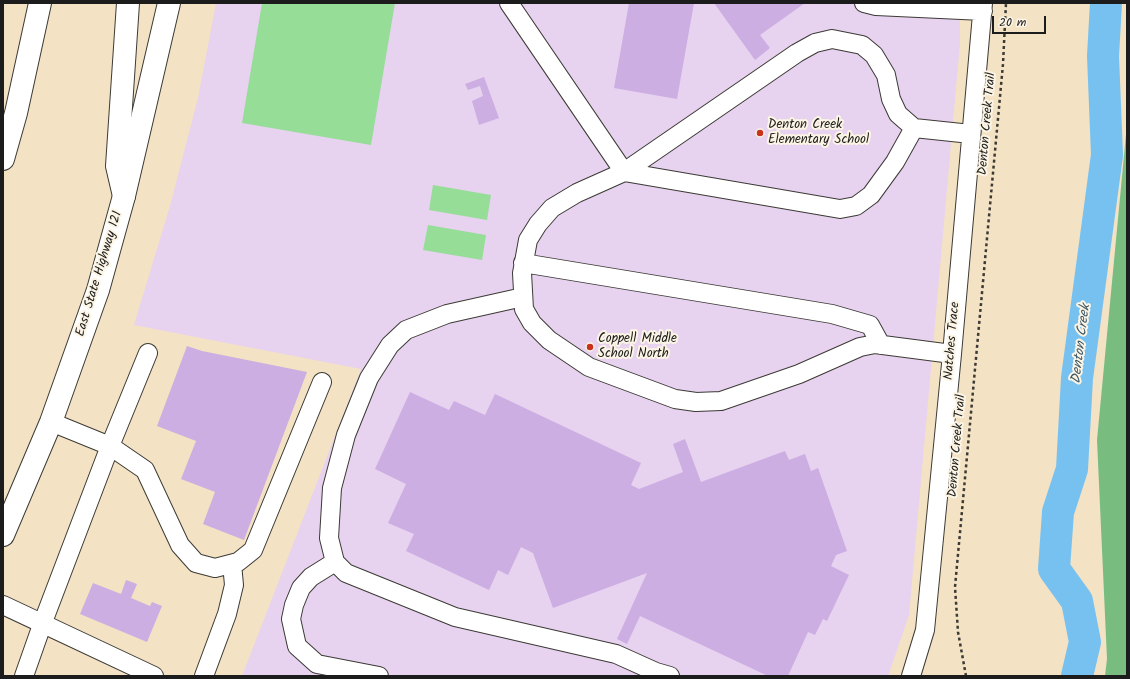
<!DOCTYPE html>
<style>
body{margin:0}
#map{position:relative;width:1130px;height:679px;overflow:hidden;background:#f3e2c4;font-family:Kalam,sans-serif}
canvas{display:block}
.frame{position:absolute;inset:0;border:4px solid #1c1c1c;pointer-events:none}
.scale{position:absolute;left:992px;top:16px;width:54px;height:18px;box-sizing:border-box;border:2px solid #1c1c1c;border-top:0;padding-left:5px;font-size:12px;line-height:14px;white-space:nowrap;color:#1c1c1c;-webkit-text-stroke:3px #fcf5e5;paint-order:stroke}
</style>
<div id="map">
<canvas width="1130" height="679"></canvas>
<div class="frame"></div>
<div class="scale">20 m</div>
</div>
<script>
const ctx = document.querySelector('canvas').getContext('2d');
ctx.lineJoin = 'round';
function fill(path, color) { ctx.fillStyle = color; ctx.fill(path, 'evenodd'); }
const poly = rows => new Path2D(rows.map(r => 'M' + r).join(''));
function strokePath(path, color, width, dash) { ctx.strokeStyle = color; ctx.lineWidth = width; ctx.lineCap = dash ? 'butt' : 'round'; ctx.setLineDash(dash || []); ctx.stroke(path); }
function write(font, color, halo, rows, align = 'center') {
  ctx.font = font + ' Kalam,sans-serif'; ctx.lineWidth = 4; ctx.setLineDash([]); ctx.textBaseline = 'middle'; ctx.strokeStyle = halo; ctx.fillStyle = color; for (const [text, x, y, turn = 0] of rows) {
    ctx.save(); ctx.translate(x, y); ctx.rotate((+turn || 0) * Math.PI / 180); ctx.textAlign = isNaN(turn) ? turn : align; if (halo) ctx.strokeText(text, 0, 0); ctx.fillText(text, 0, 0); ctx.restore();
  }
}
fill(poly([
 [216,3,960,3,960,43,909,615,888,676,242,676,361,369,134,325,170,206,198,98]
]), '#e7d2ef');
fill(poly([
 [262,3,395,3,371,145,242,123],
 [433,185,491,195,487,220,429,210],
 [428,225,486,235,482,260,423,250]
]), '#96dd97');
fill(poly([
 [1127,124,1127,676,1105,676,1107,659,1097,440]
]), '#78bc80');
strokePath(poly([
 [1077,676,1085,642,1077,601,1054,569,1058,512,1072,469,1077,378,1107,155,1103,56,1106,3]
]), '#77c1f0', 32);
fill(poly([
 [629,3,694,3,677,99,614,88],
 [714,3,805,3,760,35,770,48,755,60],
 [484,77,499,118,479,125,472,101,483,96,480,86,468,90,465,84],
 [187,346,202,351,307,372,244,540,203,524,215,492,181,479,196,441,157,426],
 [410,392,449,410,454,401,485,415,495,394,641,463,631,485,639,489,683,472,673,444,685,439,701,482,785,451,789,460,805,454,811,471,818,468,847,551,836,555,831,566,849,575,827,621,823,619,815,635,808,632,788,676,768,676,640,616,627,644,617,639,647,573,553,608,533,553,521,547,508,575,498,570,489,590,406,551,414,534,388,523,406,484,375,469],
 [126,580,137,584,131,598,150,606,152,602,162,606,147,642,80,614,93,583,121,594]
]), '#ccaee2');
const minor = poly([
 [509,3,624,172,840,209,856,206,871,195,895,162,914,128,898,114,891,99,886,75,874,55,862,45,832,39,815,43,797,53,624,172,577,193,552,208,538,224,528,240,522,273,524,309,532,323,549,340,589,367,675,399,696,402,721,401,799,374,860,347,875,344,952,354],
 [864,3,876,6,983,11],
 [914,128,971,134],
 [523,263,832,314,870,325,881,345],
 [523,297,447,314,406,330,390,345,369,378,346,435,332,488,329,538,335,562,346,573,455,617,616,654,656,672,670,676],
 [51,422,110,446,145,470,180,545,196,563,215,568,238,562,253,550,322,382],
 [335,562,311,577,301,588,294,605,291,619,297,646,317,664,379,676],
 [3,605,154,676],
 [24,676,43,622,110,446,148,353],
 [204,676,227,614,234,585,232,564],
 [911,676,925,630,952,354,983,3]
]);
const major = poly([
 [3,535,51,422,98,290,124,196,169,3]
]);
const highway = poly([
 [3,159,16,113,40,3],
 [124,196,117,166,128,3]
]);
strokePath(minor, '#3c3a35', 20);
strokePath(major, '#3c3a35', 24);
strokePath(highway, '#3c3a35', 24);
strokePath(poly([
 [966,676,958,632,955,587,1003,64,1006,3]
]), '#3c3a35', 2.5, [3, 3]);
strokePath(minor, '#fff', 18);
strokePath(major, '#fff', 22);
strokePath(highway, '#fff', 22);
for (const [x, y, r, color] of [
 [760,133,4,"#c8321e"],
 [590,347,4,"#c8321e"]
]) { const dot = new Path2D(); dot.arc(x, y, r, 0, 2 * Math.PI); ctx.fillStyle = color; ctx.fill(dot); strokePath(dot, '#fcf5e5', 1.5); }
write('13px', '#1c1c1c', '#fcf5e5', [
 ["Denton Creek Trail",988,124,-85],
 ["East State Highway 121",100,274,-73],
 ["Natches Trace",953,341,-85],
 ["Denton Creek Trail",958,446,-85]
]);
write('13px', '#1c1c1c', '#fcf5e5', [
 ["Denton Creek",768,126],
 ["Elementary School",768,141],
 ["Coppell Middle",598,340],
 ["School North",598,355]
], 'left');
write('italic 14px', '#3c5666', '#fcf5e5', [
 ["Denton Creek",1082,344,-83]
]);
</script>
